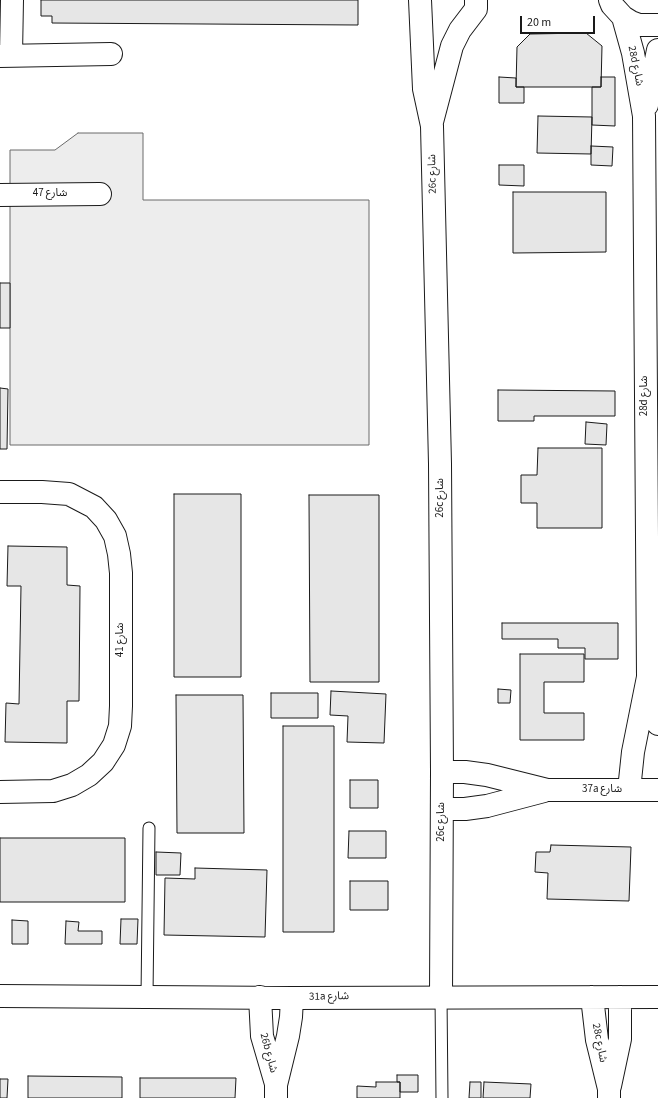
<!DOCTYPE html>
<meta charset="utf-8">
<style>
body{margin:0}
#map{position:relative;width:658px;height:1098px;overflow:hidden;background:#fff;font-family:"Source Sans 3",sans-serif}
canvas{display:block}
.scale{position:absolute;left:520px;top:16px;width:75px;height:18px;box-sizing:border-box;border:2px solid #1a1a1a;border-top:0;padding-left:5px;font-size:12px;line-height:14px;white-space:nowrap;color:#1a1a1a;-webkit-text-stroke:3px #fff;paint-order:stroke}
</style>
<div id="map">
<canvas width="658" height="1098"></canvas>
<div class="scale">20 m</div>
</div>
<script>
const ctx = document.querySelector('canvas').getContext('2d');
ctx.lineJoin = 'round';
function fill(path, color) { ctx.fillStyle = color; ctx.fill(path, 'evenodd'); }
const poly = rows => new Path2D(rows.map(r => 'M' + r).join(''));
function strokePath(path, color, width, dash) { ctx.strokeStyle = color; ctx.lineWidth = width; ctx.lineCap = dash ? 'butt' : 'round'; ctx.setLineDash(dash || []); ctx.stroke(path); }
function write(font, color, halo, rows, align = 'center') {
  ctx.font = font + ' "Source Sans 3","Noto Sans Arabic",sans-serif'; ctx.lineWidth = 3; ctx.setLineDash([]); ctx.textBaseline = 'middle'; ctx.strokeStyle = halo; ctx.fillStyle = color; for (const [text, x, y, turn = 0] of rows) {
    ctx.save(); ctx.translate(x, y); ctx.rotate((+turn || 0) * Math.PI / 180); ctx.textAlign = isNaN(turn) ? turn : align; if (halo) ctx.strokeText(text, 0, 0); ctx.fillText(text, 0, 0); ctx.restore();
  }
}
const parking = poly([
 [78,133,143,133,143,200,369,200,369,445,10,445,10,150,55,150,78,133]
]);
fill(parking, '#ededed');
strokePath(parking, '#6a6a6a', 1);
const building = poly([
 [41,0,358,0,358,25,52,23,52,16,41,16,41,0],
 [586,33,602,46,601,87,516,87,517,47,530,34,586,33],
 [499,77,516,78,516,87,524,87,524,103,499,103,499,77],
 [601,77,615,77,615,126,592,125,592,87,601,87,601,77],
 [538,116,592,117,591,154,537,153,538,116],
 [591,146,613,147,612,166,591,165,591,146],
 [499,165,524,165,524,186,499,185,499,165],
 [513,192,606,192,606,252,513,253,513,192],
 [0,283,10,283,10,328,0,328,0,283],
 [0,388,8,389,7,449,0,449,0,388],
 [498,390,615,391,615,416,534,416,534,421,498,421,498,390],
 [586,422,607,424,606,445,585,444,586,422],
 [538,448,602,448,602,528,537,528,537,503,521,503,521,475,537,475,538,448],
 [174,494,241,494,241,677,174,677,174,494],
 [309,495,379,495,379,682,310,682,309,495],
 [8,546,67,547,67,585,80,586,79,701,67,701,67,743,5,742,6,703,19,704,21,586,7,586,8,546],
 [502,623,618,623,618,659,585,659,585,648,558,648,558,639,502,639,502,623],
 [520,654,584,654,584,682,544,682,544,713,584,713,584,740,520,740,520,654],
 [498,689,511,690,510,703,498,703,498,689],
 [331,691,386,694,384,743,347,742,348,716,330,715,331,691],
 [271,693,318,693,318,718,271,718,271,693],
 [176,695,243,695,244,833,177,833,176,695],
 [283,726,334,726,334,932,283,932,283,726],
 [350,780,378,780,378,808,350,808,350,780],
 [349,831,386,831,386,858,348,858,349,831],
 [0,838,125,838,125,902,0,902,0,838],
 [551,845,631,847,629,901,547,899,548,873,535,872,536,852,550,852,551,845],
 [156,852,181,853,180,875,156,875,156,852],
 [195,868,267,870,265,937,164,935,165,878,195,879,195,868],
 [350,881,388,881,388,910,350,910,350,881],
 [121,919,138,919,137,944,120,944,121,919],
 [12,920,28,921,28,944,12,944,12,920],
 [66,921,79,922,78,931,102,931,102,944,65,944,66,921],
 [397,1075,418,1075,418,1092,400,1092,400,1082,397,1082,397,1075],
 [28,1076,122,1077,122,1098,28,1098,28,1076],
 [140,1078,236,1078,235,1098,140,1098,140,1078],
 [0,1079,8,1079,7,1098,0,1098,0,1079],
 [376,1082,400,1082,400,1098,357,1098,357,1086,376,1087,376,1082],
 [470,1082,481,1082,481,1098,469,1098,470,1082],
 [484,1082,531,1084,530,1098,483,1098,484,1082]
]);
fill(building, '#e6e6e6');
strokePath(building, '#1a1a1a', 1);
const service = poly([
 [147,996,149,828],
 [441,996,442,1098]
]);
const minor = poly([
 [420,0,424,89,432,126,440,464,442,772,441,996],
 [610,0,612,5,623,17,631,22,639,25,658,25],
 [623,17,633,53,644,116,648,677,633,752,629,790],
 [11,55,12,0],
 [0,56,111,54],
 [647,105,658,50],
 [432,122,452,46,460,30,476,9,476,0],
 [0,195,100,194],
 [0,492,42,492,69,494,94,507,106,520,115,536,119,554,121,573,121,706,120,726,114,745,103,762,89,775,72,785,53,791,0,792],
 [649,682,658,724],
 [442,772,465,772,487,775,547,790,658,790],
 [442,809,465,809,487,806,544,791],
 [0,996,292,998,658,997],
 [260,997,262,1036,276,1084],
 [592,997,597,1040,609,1089,609,1098],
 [610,1086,620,1039,620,997],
 [276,1098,276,1085,288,1036,291,1017,292,998]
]);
strokePath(service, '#1a1a1a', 13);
strokePath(minor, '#1a1a1a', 24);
strokePath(service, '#fff', 11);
strokePath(minor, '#fff', 22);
write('11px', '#1a1a1a', '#fff', [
 ["28d شارع",635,66,78],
 ["26c شارع",433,174,-91],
 ["شارع 47",50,194],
 ["28d شارع",645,396,-90],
 ["26c شارع",441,498,-90],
 ["شارع 41",121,640,-90],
 ["37a شارع",602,790],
 ["26c شارع",442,822,-90],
 ["31a شارع",329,997,-1],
 ["28c شارع",599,1043,79],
 ["26b شارع",268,1053,75]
]);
</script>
